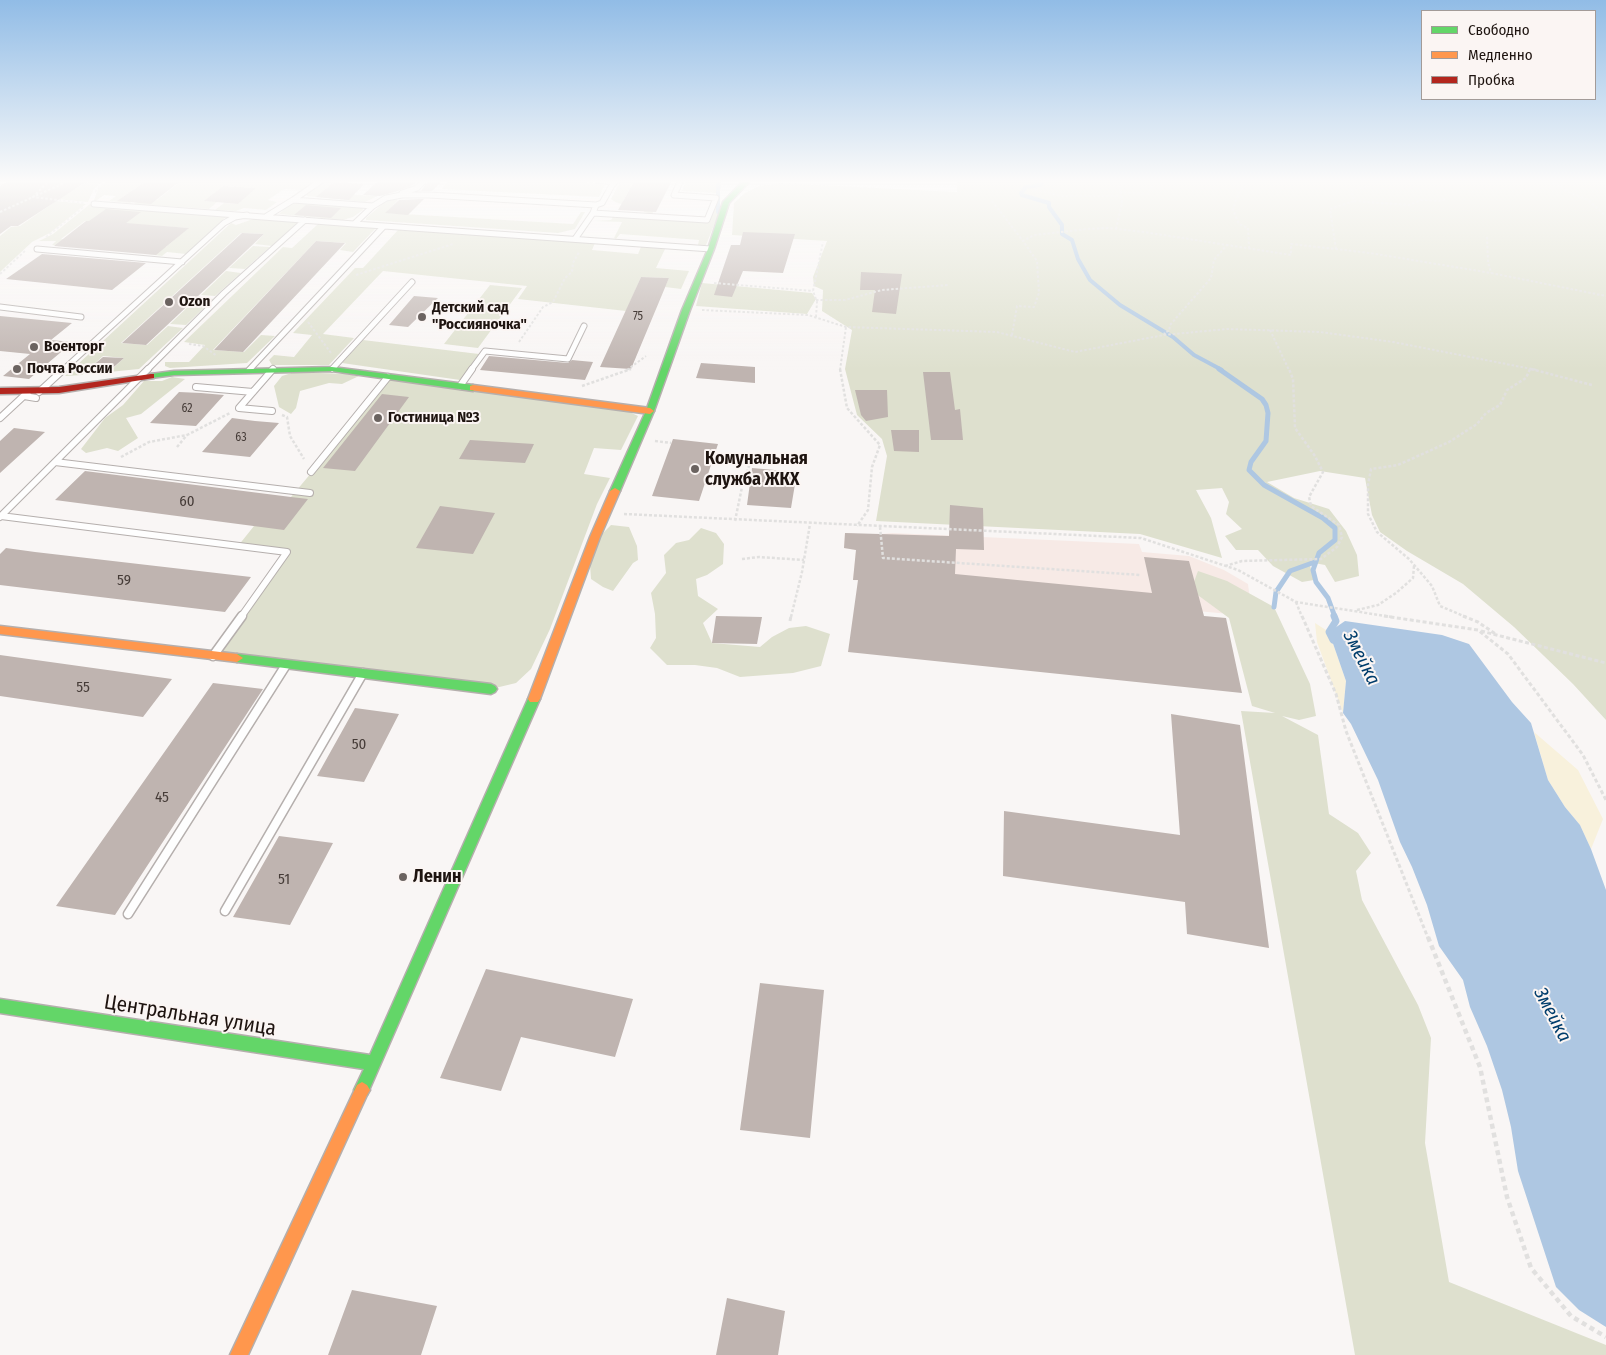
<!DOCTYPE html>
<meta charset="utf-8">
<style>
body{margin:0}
#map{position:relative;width:1606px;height:1355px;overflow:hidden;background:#f9f6f5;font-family:"Fira Sans Condensed",sans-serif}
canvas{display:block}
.legend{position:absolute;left:1421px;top:10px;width:175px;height:90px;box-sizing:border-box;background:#fbf5f3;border:1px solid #a39b98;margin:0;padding:6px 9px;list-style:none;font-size:15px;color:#1e1410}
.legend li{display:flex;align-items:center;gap:10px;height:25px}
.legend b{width:25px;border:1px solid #a39b98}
</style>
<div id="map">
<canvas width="1606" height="1355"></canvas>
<ul class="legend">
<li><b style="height:6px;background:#63d668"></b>Свободно</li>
<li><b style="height:6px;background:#ff974d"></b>Медленно</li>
<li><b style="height:6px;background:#b3261e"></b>Пробка</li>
</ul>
</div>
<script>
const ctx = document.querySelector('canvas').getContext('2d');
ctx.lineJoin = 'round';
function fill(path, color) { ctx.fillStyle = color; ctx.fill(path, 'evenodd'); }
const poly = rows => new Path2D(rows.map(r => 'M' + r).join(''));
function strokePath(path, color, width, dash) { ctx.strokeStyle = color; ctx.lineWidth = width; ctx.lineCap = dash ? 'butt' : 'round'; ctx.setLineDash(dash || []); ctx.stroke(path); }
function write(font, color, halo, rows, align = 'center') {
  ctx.font = font + ' "Fira Sans Condensed",sans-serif'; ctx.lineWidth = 4; ctx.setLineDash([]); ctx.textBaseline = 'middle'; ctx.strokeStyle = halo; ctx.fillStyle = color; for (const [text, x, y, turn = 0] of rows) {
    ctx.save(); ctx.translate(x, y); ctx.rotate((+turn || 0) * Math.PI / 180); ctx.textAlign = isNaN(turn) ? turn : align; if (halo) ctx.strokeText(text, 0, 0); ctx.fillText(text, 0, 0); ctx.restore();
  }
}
fill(poly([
 [845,533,871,535,892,533,1139,544,1142,552,1189,556,1224,570,1248,584,1252,616,853,580,856,550,844,548]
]), '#f7eae6');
fill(poly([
 [92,180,104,180,94,189,88,202,56,199],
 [107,180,316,180,302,190,284,189,268,200,277,202,266,210,244,208,236,211,215,210,224,203,238,204,255,188,223,186,205,201,217,202,209,209,134,204,142,199,157,200,179,183,146,181,123,197,136,198,130,203,109,201,116,196,104,195,93,203,98,189],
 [325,180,335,181,323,192,373,196,381,189,415,182,411,187,384,193,365,202,307,196,306,195],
 [448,180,562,180,605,184,599,197,442,189],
 [621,180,635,180,623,201,657,204,652,214,644,212,644,205,621,204,615,202,611,199],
 [686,180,720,180,721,189,717,193,682,191],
 [957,180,1606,180,1606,720,1573,684,1514,627,1463,584,1407,551,1380,532,1372,515,1365,478,1320,471,1267,482,1294,498,1329,509,1346,531,1357,555,1359,576,1335,582,1325,565,1309,562,1314,580,1302,582,1273,566,1258,550,1236,550,1225,536,1242,529,1226,514,1229,502,1222,488,1196,490,1211,518,1222,558,1140,534,876,521,887,456,882,439,857,415,845,369,852,330,822,311,823,290,814,286,813,277,827,241,732,235,734,203,745,193,759,186,780,183,957,192],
 [387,200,398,200,386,213,573,224,581,212,585,212,575,229,558,233,366,220,366,218],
 [718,200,721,208,706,245,698,245,699,240,620,234,616,239,614,238,622,222,594,221,611,220,613,217,709,222],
 [56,201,86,204,50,233,32,242,0,272,0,236,11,227,20,226],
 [300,202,362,207,363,210,353,217,343,220,279,214,289,205],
 [90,204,228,215,186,254,167,252,162,256,141,253,149,246,166,247,188,228,85,221,61,239,78,241,71,247,52,245,56,241,39,241,53,234],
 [253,219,294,221,297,224,272,246,255,244,264,234,241,233,121,343,147,345,168,326,183,328,139,369,109,372,124,358,103,356,82,375,65,376,231,223,236,225],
 [318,224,376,228,353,252,340,250,346,243,316,241,213,350,244,352,261,335,275,336,247,363,170,368,165,366,165,362,189,362,205,345,184,342,283,247,292,248],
 [398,230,595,243,592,250,638,254,641,247,665,249,656,268,689,271,681,289,665,287,669,278,641,277,626,311,518,299,527,286,383,271,323,334,354,338,329,365,272,365,269,360,274,355,294,357,312,335,293,333,355,268,363,268],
 [253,246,270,247,245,269,229,268],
 [226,271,241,273,215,296,201,295],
 [702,283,812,293,816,299,807,314,696,306],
 [490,285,522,288,478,348,444,344],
 [198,297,213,299,186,325,170,324],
 [363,340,479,354,460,380,342,363],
 [295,372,346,374,359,376,342,384,329,383,300,391,296,408,291,414,279,407,274,386,282,376],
 [172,377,185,379,141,414,126,418,138,438,118,451,107,448,86,453,81,449,105,418,123,405,144,381,162,381],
 [390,379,623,409,638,416,621,450,594,448,584,474,610,478,597,504,550,629,531,669,516,683,491,689,213,656,287,553,238,546,254,526,291,497],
 [611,525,629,527,637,546,638,560,633,563,613,591,603,587,591,579,590,565,601,535],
 [701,528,716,533,724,544,723,564,707,575,696,579,698,596,718,609,703,623,712,643,760,647,772,637,789,628,806,626,830,634,821,666,793,673,740,677,717,668,695,665,667,665,650,648,656,638,655,614,651,593,666,573,664,555,676,543,689,540],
 [1198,571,1227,581,1274,607,1310,684,1316,716,1299,720,1282,716,1318,735,1329,814,1358,833,1371,853,1356,871,1362,900,1418,1005,1431,1038,1425,1143,1449,1282,1606,1345,1606,1355,1355,1355,1241,711,1275,713,1252,706,1229,618,1191,590]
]), '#dee0ce');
fill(poly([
 [1315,623,1329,632,1346,681,1343,713,1317,642],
 [1534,732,1578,770,1603,819,1591,849,1580,825,1565,807,1548,780]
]), '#f8f1dc');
fill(poly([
 [1345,621,1442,635,1469,644,1512,702,1531,723,1548,780,1565,807,1580,825,1591,849,1606,890,1606,1327,1579,1310,1556,1287,1518,1171,1511,1127,1502,1090,1487,1046,1470,1007,1463,980,1439,946,1427,905,1412,867,1400,842,1378,780,1351,724,1343,713,1346,681,1329,632]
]), '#aec7e2');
strokePath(poly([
 [718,180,718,212],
 [1044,180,1040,185,1026,187,1021,193,1022,195,1049,203,1049,207,1062,225,1062,234,1072,240,1078,259,1090,280,1120,305,1173,337,1194,355,1222,370]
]), '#aec7e2', 4);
strokePath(poly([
 [1219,369,1262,399,1266,405,1268,413,1266,441,1251,462,1249,470,1264,485,1323,518,1335,528,1335,540,1319,553,1313,570,1316,582,1328,598,1335,617],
 [1274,607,1276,592,1290,571,1315,562]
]), '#aec7e2', 5);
strokePath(poly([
 [1333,640,1329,632,1336,621,1334,616]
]), '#aec7e2', 7);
fill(poly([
 [9,180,89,180,18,226,11,226,0,234,0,186],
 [379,180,418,180,414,184,398,191,380,196,363,195],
 [635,180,672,180,656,212,618,210],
 [146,181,179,182,151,204,117,201],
 [428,181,441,182,432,191,421,191],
 [334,182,364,184,349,200,316,197],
 [223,186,256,188,238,204,204,201],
 [424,199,408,215,385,213,399,200],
 [306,205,341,208,331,218,294,215],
 [106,209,141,212,126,223,189,228,156,255,54,246,86,221,89,221],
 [743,232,795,234,783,273,743,271,732,297,714,295,731,245,740,245],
 [242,233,264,234,146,345,122,343],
 [316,241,345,243,243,352,214,350],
 [42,254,146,263,112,290,6,279],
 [861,272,902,274,896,314,872,312,875,290,860,290],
 [641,277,669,278,631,369,600,367],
 [414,296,438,298,408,327,389,325],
 [0,316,72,323,51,340,73,342,29,379,3,376,30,354,0,351],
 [489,356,568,363,572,360,593,362,585,380,480,370],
 [103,357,124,358,107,373,86,371],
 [701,363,755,367,755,383,696,378],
 [923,372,950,372,955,410,960,409,963,440,931,440],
 [855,390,887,390,888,417,866,421,861,415],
 [179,392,201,393,224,395,196,426,150,423],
 [382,394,409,397,355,471,323,468],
 [232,418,255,421,279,423,250,457,202,452],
 [14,428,45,432,0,473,0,441],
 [891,430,919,430,919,452,894,451],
 [673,439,718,444,699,501,652,496],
 [470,440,534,444,525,463,459,459],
 [752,468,797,472,791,508,747,505],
 [85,471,291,497,308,499,284,530,55,500],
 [950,505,983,508,984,550,956,549,955,574,1152,593,1144,557,1189,561,1204,616,1226,618,1242,693,848,652,858,580,853,580,856,550,844,548,845,533,949,536],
 [440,506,495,513,473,554,416,548],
 [6,548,35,552,251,577,225,612,0,585,0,554],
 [716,616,762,617,757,644,712,643],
 [0,655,172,679,143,717,0,696],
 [213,683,263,689,115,915,56,906],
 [355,708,399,714,364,782,317,776],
 [1171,714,1240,725,1269,948,1187,934,1185,902,1003,876,1004,811,1180,835],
 [279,836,333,843,290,925,233,917],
 [486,969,633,999,615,1057,521,1037,501,1091,440,1078],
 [760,983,824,990,810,1138,740,1130],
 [352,1290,437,1306,421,1355,328,1355],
 [727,1298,785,1311,778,1355,716,1355]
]), '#bfb4b0');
const laneFar2 = poly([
 [322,180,293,200,373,206,386,198,402,195,429,195,596,205,593,213,707,220,716,198,674,195,681,180],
 [597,180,615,182],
 [402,193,417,188,424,180],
 [94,204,354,224],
 [596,205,602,203,615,180],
 [267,216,293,200],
 [384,226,711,249],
 [575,239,593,213],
 [37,249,182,262],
 [0,307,81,317],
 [332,369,412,282],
 [63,370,224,223,235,217,247,215],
 [147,370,224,293,305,220],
 [249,370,384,226,354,224,373,206],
 [471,370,485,351,568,359,584,326]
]);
const laneFar1 = poly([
 [460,386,472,369],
 [196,387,253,392],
 [39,392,64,369],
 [24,396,36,398],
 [272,411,239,408,273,369],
 [0,418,28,392],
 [55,462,310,493],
 [311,472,388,377],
 [1,516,287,552,241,617],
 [0,517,148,369]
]);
const lane = poly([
 [213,656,242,616],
 [225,911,363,673],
 [128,914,286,665]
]);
const fast = poly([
 [744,180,751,180,729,203,714,249,690,310,654,411,620,491,618,493,612,493,610,491,646,411,682,310,708,249,723,202,744,180],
 [332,367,473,385,477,388,473,391,332,371,174,375,151,378,147,376,151,374,174,371,332,367],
 [237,654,491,684,495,686,497,689,495,692,491,694,237,662,231,658,237,654],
 [534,694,538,696,540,699,367,1095,362,1098,357,1095,354,1090,364,1069,0,1013,0,999,370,1055,528,699,530,696,534,694]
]);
const slow = poly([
 [473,385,650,408,654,411,650,414,470,390,470,386,473,385],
 [615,488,620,491,600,537,540,699,538,702,530,702,528,699,590,537,610,491,615,488],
 [0,626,237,654,243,658,237,662,0,634,0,626],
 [362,1082,367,1085,370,1090,367,1095,248,1355,230,1355,357,1085,362,1082]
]);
const jam = poly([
 [151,374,154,374,154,378,59,393,0,394,0,388,59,387,151,374]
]);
strokePath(laneFar2, '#b5afad', 7);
strokePath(laneFar1, '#b5afad', 8);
strokePath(lane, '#b5afad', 11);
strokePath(fast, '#b5afad', 3);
strokePath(slow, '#b5afad', 3);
strokePath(jam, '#b5afad', 3);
strokePath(poly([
 [71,180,33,197,84,203],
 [487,180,495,184],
 [1118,180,1121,192],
 [1247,180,1236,199,1233,210,1239,224,1248,228,1249,248],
 [1549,180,1571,193,1588,200,1606,216],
 [495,185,536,180],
 [523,188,544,180],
 [1035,190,1062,196,1121,196],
 [95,192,106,180],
 [992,201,1023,241],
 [1354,201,1409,205,1421,200,1439,201,1446,199],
 [0,212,33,197,50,180],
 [1116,229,1122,203,1121,192,1148,194,1153,184],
 [46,237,84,207],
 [1487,237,1488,262,1491,273],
 [1336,249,1330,209,1354,201,1351,190,1368,187,1367,180],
 [0,274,26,250],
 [356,275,453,244],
 [714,283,813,291],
 [816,300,845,300,882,290,948,285],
 [702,310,808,315,846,327,997,332,1075,352,1164,335,1227,329,1320,332,1393,342,1537,370],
 [816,317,817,302,813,291,823,242],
 [308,322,331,353],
 [1270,330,1289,370],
 [1012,335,1017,306,1034,307,1039,293,1037,261,1023,241,1034,235,1087,229,1109,228,1144,232,1291,255,1291,244,1370,253,1491,273,1606,296],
 [1164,335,1165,332,1169,331,1170,325,1211,278,1214,260,1227,245],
 [519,342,543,307,553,302,565,278,572,272,573,263,579,252],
 [189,344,203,346,217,356],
 [627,370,646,356],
 [840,370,846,327]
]), '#e1e0df', 2, [2.5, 2]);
strokePath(poly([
 [840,369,847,408,880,445,872,467,868,510,857,526],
 [1531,369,1592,385],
 [582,386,631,369],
 [282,415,287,417,290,436,304,459],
 [655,441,671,443],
 [177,447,187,435],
 [121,457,149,442,187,435,230,413],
 [624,514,1141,538,1238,570,1296,602,1392,617],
 [735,521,742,487,751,460],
 [880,527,883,558,1141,575],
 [742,559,759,557,804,560],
 [1225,566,1242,561,1321,559,1337,547,1342,537,1339,525,1311,506,1309,497,1323,472,1315,456,1295,428,1293,379,1289,369],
 [1296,602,1302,617],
 [1357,610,1378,605,1396,593,1413,578,1414,566],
 [791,617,802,572,810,524],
 [1466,617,1440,606,1432,586,1409,559,1377,532,1368,514,1368,485,1371,469,1398,465,1449,442,1477,424,1486,413,1500,405,1507,390,1526,378,1530,369]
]), '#e1e0df', 2.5, [3, 2]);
strokePath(poly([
 [1302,616,1336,694,1346,731,1428,938],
 [1384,616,1478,630,1508,654,1583,755,1606,800],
 [1463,616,1478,622,1497,635],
 [790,621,791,616],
 [1481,631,1606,663]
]), '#e1e0df', 3, [4, 2.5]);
strokePath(poly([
 [1428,937,1480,1067,1507,1197,1531,1268,1571,1316,1606,1337]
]), '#e1e0df', 4.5, [5, 4]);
strokePath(laneFar2, '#fefefe', 5);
strokePath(laneFar1, '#fefefe', 6);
strokePath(lane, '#fefefe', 8);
fill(fast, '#63d668');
fill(slow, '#ff974d');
fill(jam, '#b3261e');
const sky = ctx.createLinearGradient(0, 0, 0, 370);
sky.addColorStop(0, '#91bce6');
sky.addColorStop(0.49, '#fcfbfa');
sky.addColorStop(1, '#fcfbfa00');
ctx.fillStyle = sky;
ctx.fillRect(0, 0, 1606, 370);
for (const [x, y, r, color] of [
 [169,302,5,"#6b6360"],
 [422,317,5,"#6b6360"],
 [34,347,5,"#6b6360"],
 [17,369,5,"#6b6360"],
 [378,418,5,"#6b6360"],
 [695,469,5,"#6b6360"],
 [403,877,5,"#6b6360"]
]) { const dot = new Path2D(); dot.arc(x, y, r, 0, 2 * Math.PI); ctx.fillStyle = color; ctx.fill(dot); strokePath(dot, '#fbf5f3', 2); }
write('12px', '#463c38', null, [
 ["75",638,317],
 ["62",187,409],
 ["63",241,438]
]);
write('bold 15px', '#1e1410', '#fbf5f3', [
 ["Ozon",179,302],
 ["Детский сад",432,308],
 ["\"Россияночка\"",432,325],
 ["Военторг",44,347],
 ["Почта России",27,369],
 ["Гостиница №3",388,418]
], 'left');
write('15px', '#463c38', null, [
 ["60",187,502],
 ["59",124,581],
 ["55",83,688],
 ["50",359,745],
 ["45",162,798],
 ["51",284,880]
]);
write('bold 18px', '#1e1410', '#fbf5f3', [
 ["Комунальная",705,459],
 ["служба ЖКХ",705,480],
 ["Ленин",413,877]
], 'left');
write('italic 19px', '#013d6c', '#fbf5f3', [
 ["Змейка",1361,658,63],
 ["Змейка",1552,1015,62]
]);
write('21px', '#1e1410', '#fbf5f3', [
 ["Центральная улица",190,1016,9]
]);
</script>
